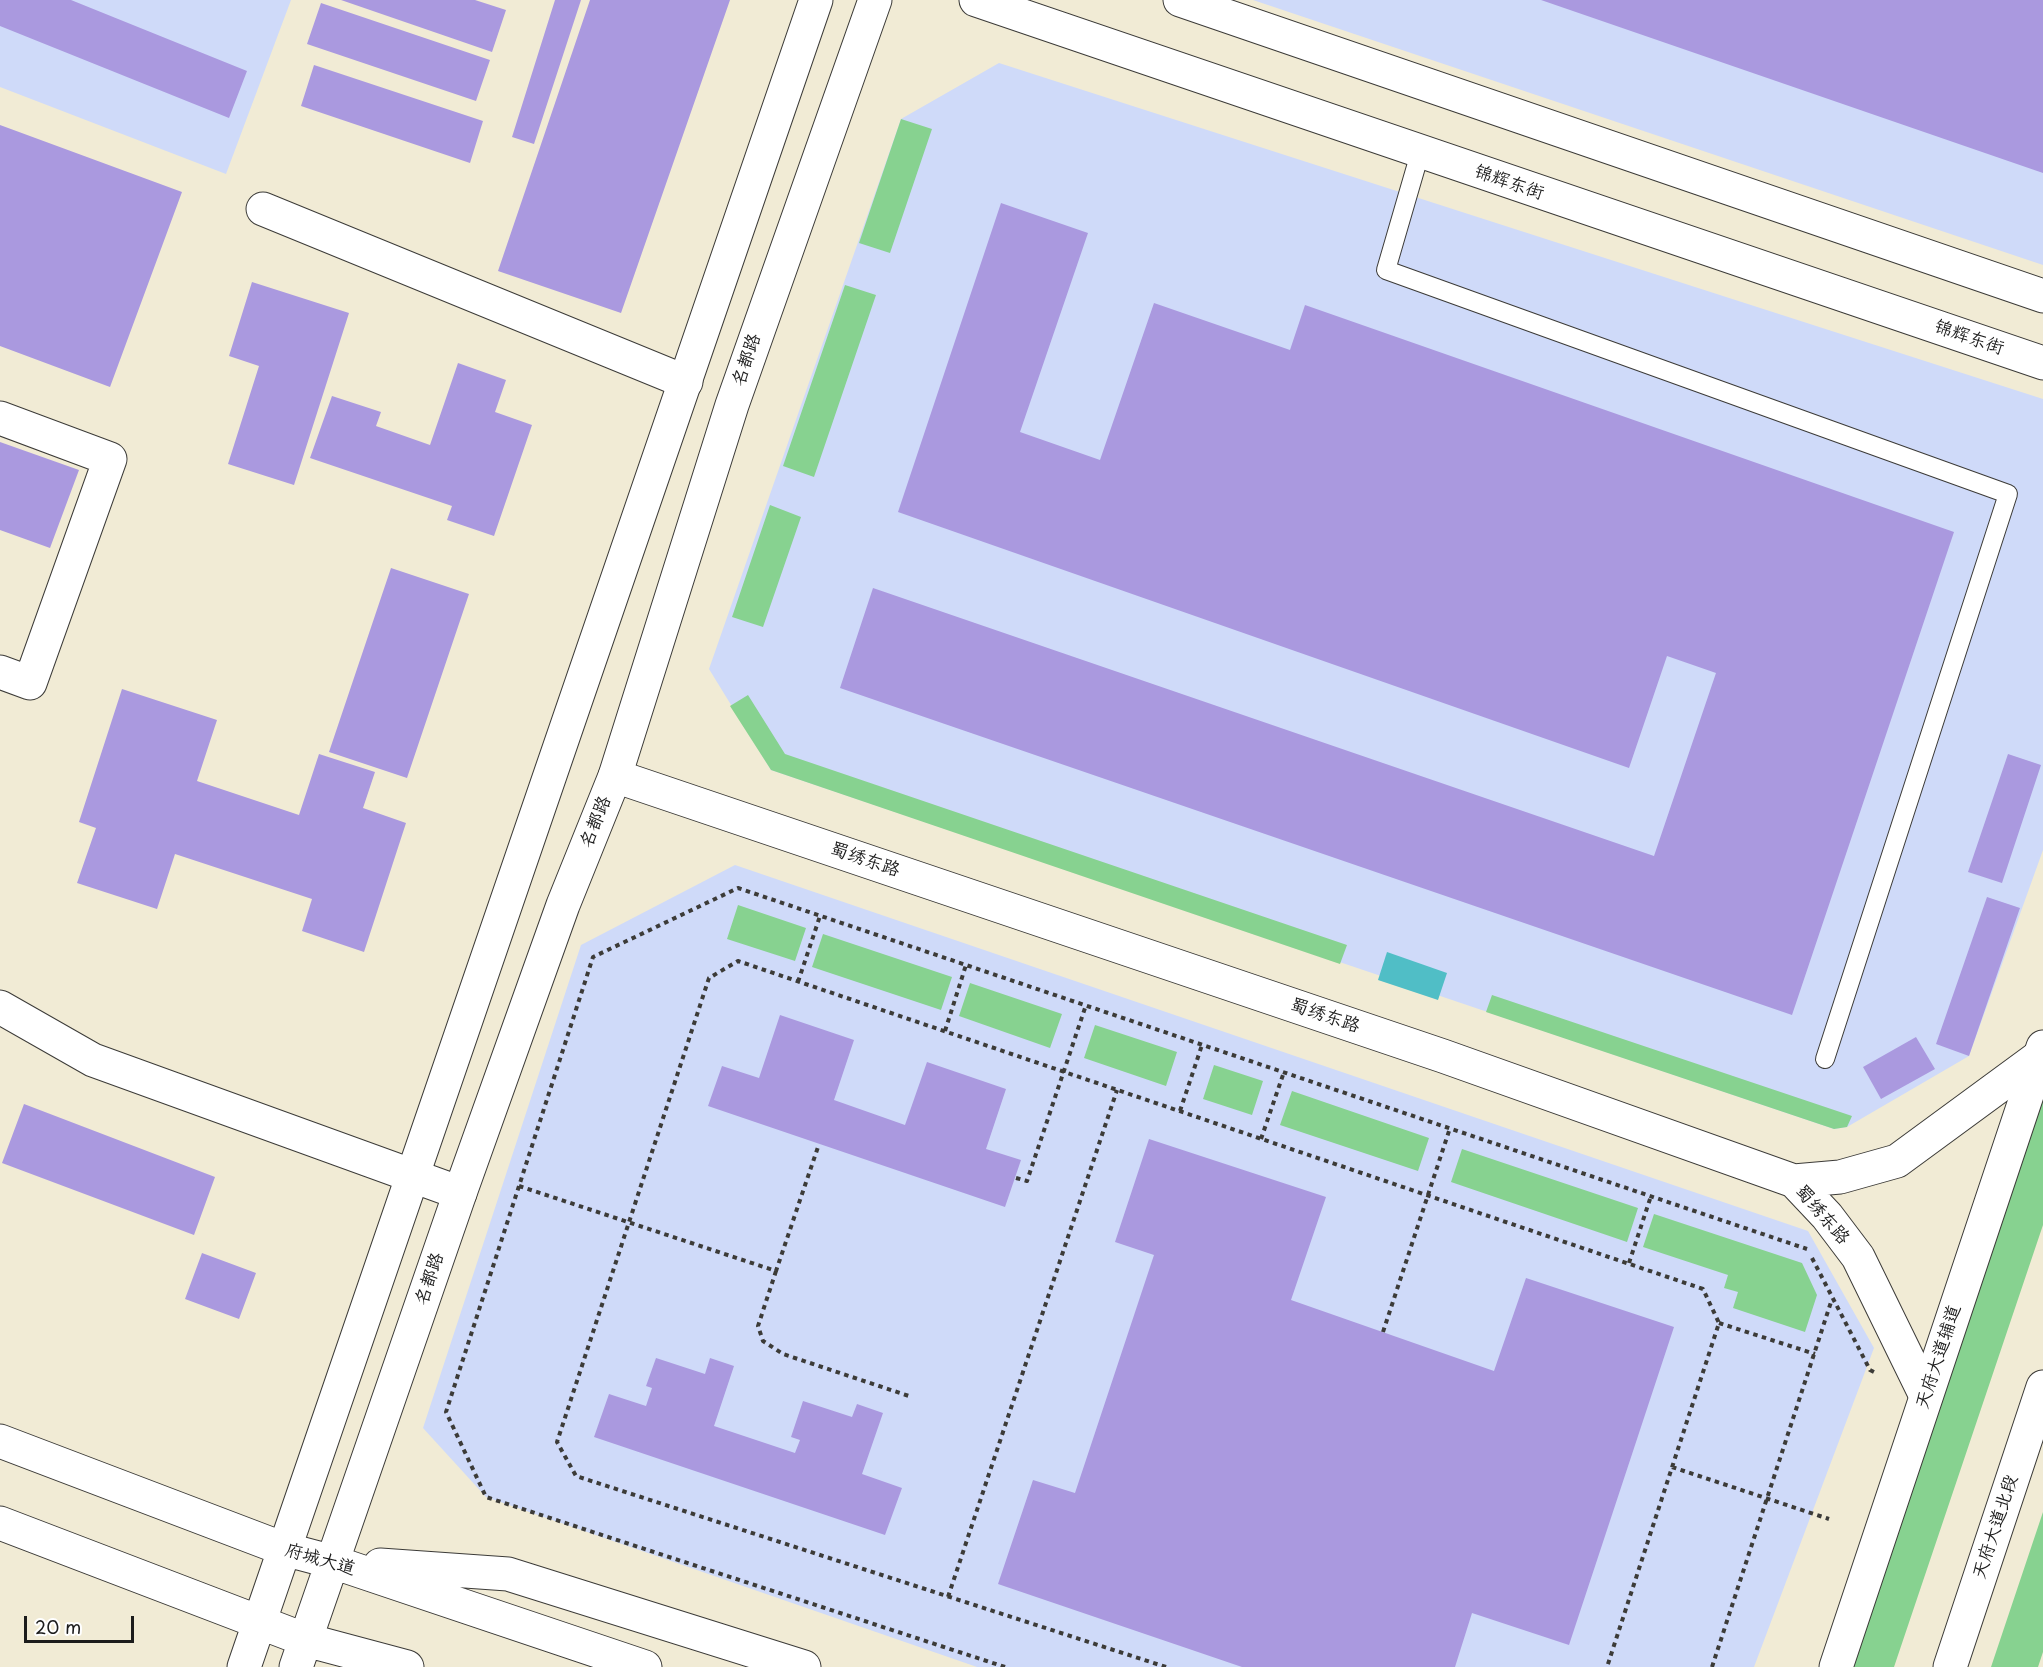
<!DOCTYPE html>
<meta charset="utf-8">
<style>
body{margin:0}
#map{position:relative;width:2043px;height:1667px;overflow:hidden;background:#f1ebd5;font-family:"Playpen Sans",sans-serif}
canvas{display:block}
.scale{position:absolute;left:24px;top:1616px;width:110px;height:27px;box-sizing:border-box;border:3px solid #1c1c1c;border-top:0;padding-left:8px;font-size:18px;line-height:21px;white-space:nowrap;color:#1c1c1c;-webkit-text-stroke:4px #fff;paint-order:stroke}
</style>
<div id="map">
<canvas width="2043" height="1667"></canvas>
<div class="scale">20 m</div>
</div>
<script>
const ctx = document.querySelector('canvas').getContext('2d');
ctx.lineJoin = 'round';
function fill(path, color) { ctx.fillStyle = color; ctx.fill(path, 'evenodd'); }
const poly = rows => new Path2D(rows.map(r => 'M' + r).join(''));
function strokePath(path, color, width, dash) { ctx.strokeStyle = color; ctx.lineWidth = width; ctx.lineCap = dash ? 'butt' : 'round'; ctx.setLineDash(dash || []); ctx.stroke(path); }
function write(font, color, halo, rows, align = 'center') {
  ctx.font = font + ' "Playpen Sans","LXGW WenKai TC",sans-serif'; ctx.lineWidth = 6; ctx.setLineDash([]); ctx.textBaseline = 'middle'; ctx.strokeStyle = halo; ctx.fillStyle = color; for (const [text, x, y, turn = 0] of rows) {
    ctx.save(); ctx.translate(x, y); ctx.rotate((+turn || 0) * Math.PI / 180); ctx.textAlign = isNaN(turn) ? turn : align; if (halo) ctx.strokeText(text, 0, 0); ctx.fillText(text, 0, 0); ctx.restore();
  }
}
fill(poly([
 [0,0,291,0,226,174,0,87],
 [1253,0,2043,0,2043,265],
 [999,63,2043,399,2043,850,1969,1056,1847,1127,1834,1129,771,770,709,669,901,119],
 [735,865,1808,1231,1874,1348,1754,1667,977,1667,486,1497,423,1428,581,945]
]), '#cfdaf9');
fill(poly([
 [901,119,932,129,890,253,859,243],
 [845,285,876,295,814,477,783,466],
 [770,505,801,517,763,627,732,617],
 [748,695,785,754,1347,945,1340,964,771,770,730,706],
 [738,905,806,928,795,961,727,939],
 [823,934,952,977,941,1010,812,967],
 [970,983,1062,1014,1050,1048,959,1016],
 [1492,995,1852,1116,1847,1127,1834,1129,1486,1012],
 [1095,1025,1177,1052,1166,1086,1084,1058],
 [1214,1065,1263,1081,1252,1115,1203,1099],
 [2043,1070,2043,1225,1894,1667,1842,1667],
 [1292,1091,1429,1138,1418,1171,1280,1125],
 [1462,1149,1638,1208,1627,1242,1451,1182],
 [1654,1214,1802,1263,1817,1295,1805,1332,1733,1308,1738,1292,1724,1288,1728,1275,1643,1247],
 [2043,1512,2043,1652,2038,1667,1991,1667]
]), '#87d290');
fill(poly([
 [1387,952,1447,973,1438,1000,1378,980]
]), '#50bec6');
fill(poly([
 [0,0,71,0,247,71,229,118,0,26],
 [341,0,475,0,506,10,492,52],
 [555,0,581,0,534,144,512,137],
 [590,0,730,0,621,313,498,271],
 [1541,0,2043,0,2043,173],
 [321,3,490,60,476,101,307,44],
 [314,65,483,121,470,163,301,106],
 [0,125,182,192,110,387,0,346],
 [1001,203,1088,233,1020,432,1100,460,1154,303,1290,350,1305,305,1954,532,1792,1015,840,688,873,588,1654,856,1716,673,1667,656,1629,768,898,512],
 [252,282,349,313,294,485,228,464,259,366,229,356],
 [458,363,506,380,495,412,532,425,494,536,447,520,452,506,310,458,332,396,381,412,376,426,430,445],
 [0,442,79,470,50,548,0,530],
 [391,568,469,594,407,778,329,752],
 [122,689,217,720,197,781,299,815,319,754,375,772,363,808,406,823,364,952,302,931,312,899,175,854,157,909,77,883,96,828,79,822],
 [2008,754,2041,765,2002,883,1968,872],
 [1987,897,2020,908,1969,1056,1936,1044],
 [780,1015,854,1040,834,1100,905,1125,927,1062,1006,1089,986,1149,1021,1160,1005,1207,708,1106,722,1066,759,1078],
 [1916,1037,1935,1069,1881,1099,1863,1067],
 [24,1104,215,1177,194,1235,2,1163],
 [1149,1139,1326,1197,1291,1300,1494,1371,1526,1278,1674,1327,1569,1645,1472,1613,1455,1667,1242,1667,998,1584,1033,1480,1075,1493,1154,1255,1115,1242],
 [202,1253,256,1273,239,1319,185,1299],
 [656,1358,705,1374,710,1358,734,1366,714,1426,795,1453,800,1440,791,1437,803,1401,852,1417,857,1404,883,1413,862,1474,902,1488,885,1535,594,1437,609,1394,646,1406,652,1388,646,1386]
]), '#aa99df');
const lane = poly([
 [1420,153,1386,270,2008,494,1825,1059]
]);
const street = poly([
 [263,209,686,382],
 [0,418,110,459,30,683,0,672],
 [615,776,1443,1056,1794,1181,1827,1216,1858,1257,1926,1396],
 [0,1007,93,1060,460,1193],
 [1794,1181,1840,1177,1897,1161,2040,1056]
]);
const secondary = poly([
 [976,0,2043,363],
 [1180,0,2043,296],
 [0,1441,284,1549,333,1562,645,1667],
 [0,1523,306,1640,407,1667],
 [380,1565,508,1574,804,1667],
 [244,1667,816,0],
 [296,1667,460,1193,563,905,615,776,732,405,875,0],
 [1836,1667,2043,1047]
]);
const primary = poly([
 [1950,1667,2043,1387]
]);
strokePath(lane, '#3c3b38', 20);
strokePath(street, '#3c3b38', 35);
strokePath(secondary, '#3c3b38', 35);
strokePath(primary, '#3c3b38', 35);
strokePath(poly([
 [798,982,820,916],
 [945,1031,966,965],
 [1180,1111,1202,1045],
 [1261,1139,1284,1072],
 [1016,1178,1027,1181,1086,1005],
 [519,1186,776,1271,819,1144],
 [1812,1258,1870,1370,1874,1372],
 [1629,1263,1651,1196],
 [776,1271,758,1326,763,1341,783,1354,909,1396],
 [1719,1323,1815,1354],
 [1383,1332,1450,1128],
 [1672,1467,1829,1519],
 [948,1597,1117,1090],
 [1005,1667,486,1497,446,1412,593,957,738,888,1807,1249],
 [1166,1667,576,1476,557,1442,709,978,738,961,1703,1289,1719,1323,1607,1667],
 [1712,1667,1832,1299]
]), '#3c3b38', 4, [4.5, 4.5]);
strokePath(lane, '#fff', 18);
strokePath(street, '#fff', 33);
strokePath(secondary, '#fff', 33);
strokePath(primary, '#fff', 33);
write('18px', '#1c1c1c', '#fff', [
 ["锦辉东街",1509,183,19],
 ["锦辉东街",1969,338,19],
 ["名都路",747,360,-71],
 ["名都路",596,822,-68],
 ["蜀绣东路",865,860,19],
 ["蜀绣东路",1325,1016,19],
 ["蜀绣东路",1822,1215,49],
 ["名都路",430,1279,-71],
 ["天府大道辅道",1939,1357,-72],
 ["天府大道北段",1996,1527,-72],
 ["府城大道",320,1560,16]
]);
</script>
